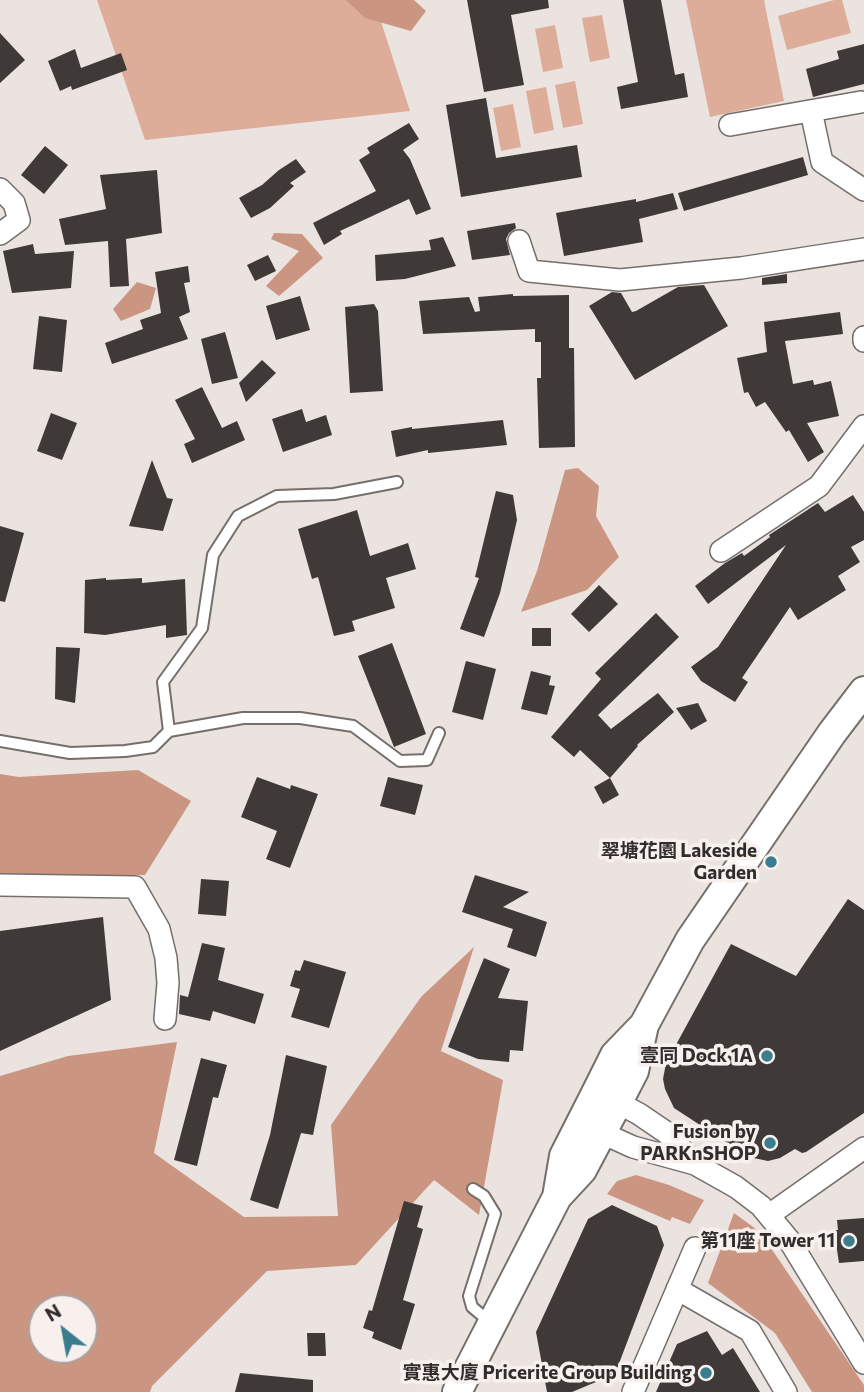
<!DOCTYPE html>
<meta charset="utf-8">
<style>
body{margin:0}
#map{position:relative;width:864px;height:1392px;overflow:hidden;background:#eae3e0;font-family:Commissioner,sans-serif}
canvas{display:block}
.north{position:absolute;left:28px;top:1294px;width:70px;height:70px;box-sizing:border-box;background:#f8f0ed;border:2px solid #a8a2a0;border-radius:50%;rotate:329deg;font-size:19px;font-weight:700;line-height:28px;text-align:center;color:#302e2d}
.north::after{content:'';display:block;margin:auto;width:24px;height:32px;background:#3a7d8e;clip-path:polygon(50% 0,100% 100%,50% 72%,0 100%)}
</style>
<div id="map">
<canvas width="864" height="1392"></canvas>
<div class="north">N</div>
</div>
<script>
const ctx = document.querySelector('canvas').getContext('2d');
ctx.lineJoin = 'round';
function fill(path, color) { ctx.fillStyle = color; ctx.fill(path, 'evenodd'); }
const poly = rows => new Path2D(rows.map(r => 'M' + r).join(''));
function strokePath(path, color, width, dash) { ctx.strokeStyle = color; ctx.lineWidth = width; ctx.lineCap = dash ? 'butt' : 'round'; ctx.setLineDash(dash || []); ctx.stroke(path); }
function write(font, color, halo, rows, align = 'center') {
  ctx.font = font + ' Commissioner,"Noto Sans TC",sans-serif'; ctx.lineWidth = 7; ctx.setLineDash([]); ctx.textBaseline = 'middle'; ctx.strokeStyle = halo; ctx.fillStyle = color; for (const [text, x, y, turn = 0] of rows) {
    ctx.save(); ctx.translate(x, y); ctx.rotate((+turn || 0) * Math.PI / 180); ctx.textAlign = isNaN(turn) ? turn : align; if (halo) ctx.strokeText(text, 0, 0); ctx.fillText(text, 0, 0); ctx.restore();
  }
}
fill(poly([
 [97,0,374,0,410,111,145,140],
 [686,0,764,0,784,101,710,117],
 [834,0,842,0,851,33,787,50,778,16],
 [602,15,610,58,590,62,582,18],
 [555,25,563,68,543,72,535,29],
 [575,81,583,124,563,128,555,85],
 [546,87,554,130,534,134,526,91],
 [513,104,521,147,501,151,493,108]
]), '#dead9a');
fill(poly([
 [346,0,414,0,426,11,411,31,365,18],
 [274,233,302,234,323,258,279,296,266,286,299,251,271,239],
 [137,282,156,288,150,309,121,321,113,309],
 [578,468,599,486,596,516,619,557,587,590,521,612,537,571,565,470],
 [138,770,191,801,145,875,0,876,0,774,19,777],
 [474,947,441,1051,503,1080,479,1215,434,1180,356,1265,267,1271,152,1386,150,1392,0,1392,0,1076,68,1056,177,1042,154,1153,244,1217,338,1216,331,1125,421,997],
 [42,1308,84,1308,84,1350,42,1350],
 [636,1175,669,1185,704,1200,690,1224,672,1217,670,1221,607,1194,617,1181],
 [734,1213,760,1232,864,1385,864,1392,812,1392,775,1333,708,1283]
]), '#cb9681');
fill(poly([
 [467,0,548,0,549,8,511,15,524,85,484,92],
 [623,0,661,0,675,75,684,73,688,97,621,109,617,87,638,82],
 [0,33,25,60,0,83],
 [864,44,864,84,813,97,806,69,839,59,837,51],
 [75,49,81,68,121,53,127,70,72,90,71,86,60,91,48,61],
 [486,98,496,158,577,145,582,177,461,197,446,105],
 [409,123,419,139,403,150,410,159,431,209,416,215,409,199,340,231,342,234,324,245,313,223,376,191,359,160,370,153,367,148],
 [45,146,68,165,44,194,21,175],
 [803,157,808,175,684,211,678,193],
 [296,159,306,172,290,183,294,186,270,208,251,218,239,198,262,185,279,170],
 [157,170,162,233,126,239,129,286,110,287,108,241,65,245,59,219,106,209,100,175],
 [673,193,678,209,639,219,643,242,564,256,556,213,636,199,636,202],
 [515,223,516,228,509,233,506,239,510,255,472,260,467,231],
 [443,237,456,266,405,279,376,281,375,255,431,250,429,240],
 [33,244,35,254,74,251,71,288,12,293,3,251],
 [268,255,276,271,255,281,247,265],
 [188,266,190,282,184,283,190,312,179,317,188,339,112,364,105,343,143,329,140,320,161,313,155,272],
 [787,274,787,283,762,285,762,278],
 [704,285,728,326,635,380,589,306,612,292,621,293,632,312,636,311,678,287],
 [513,294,513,296,569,295,569,348,574,348,575,447,539,448,537,378,541,378,541,342,535,342,535,329,423,334,419,301,469,297,475,312,480,311,478,297],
 [300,296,310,330,276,340,266,306],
 [374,304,378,311,383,391,350,393,345,307],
 [840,312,843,334,785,341,793,384,813,380,814,385,831,381,839,416,807,423,824,452,808,462,789,430,786,432,765,402,756,407,748,392,744,393,737,358,767,352,764,322],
 [39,316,67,320,62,372,33,369],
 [225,332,238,378,212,384,201,339],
 [262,360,276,373,246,402,239,383],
 [202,387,222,428,237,421,245,440,192,463,184,444,195,439,175,400],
 [302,409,306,422,326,415,332,435,283,452,272,419],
 [51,413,77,423,62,460,37,451],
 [503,420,507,445,428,453,428,450,396,457,391,431,412,427,412,429],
 [152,460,167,498,173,499,163,531,129,526],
 [496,491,513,495,517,520,500,593,484,637,460,629,479,578,475,577],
 [853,495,864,512,864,540,851,547,860,562,838,576,846,590,798,620,790,607,742,678,748,682,735,702,701,681,691,667,718,647,786,545,708,604,695,586,725,563,742,553,744,556,770,537,769,535,818,503,825,512],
 [357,510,370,556,408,543,416,569,386,578,395,608,352,621,355,631,334,636,318,577,312,579,298,529],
 [0,526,24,533,5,602,0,601],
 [106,578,106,580,142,578,142,583,185,579,187,635,166,638,166,625,105,635,84,633,85,580],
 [599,585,618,604,589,632,571,614],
 [656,613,679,637,598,715,611,729,658,693,674,712,637,745,638,746,610,778,580,750,574,757,551,737,601,679,595,673],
 [532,628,551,628,551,646,532,646],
 [392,643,426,734,394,747,358,656],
 [56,647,80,648,75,703,55,699],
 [466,661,496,669,483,720,452,712],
 [531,671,551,676,549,685,555,686,547,715,521,709],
 [698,703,707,721,691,730,676,708],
 [257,777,290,789,291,785,318,794,290,868,266,859,277,831,241,817],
 [388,777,423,785,415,815,380,806],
 [610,778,619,795,603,804,594,787],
 [475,875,529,892,503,907,547,922,536,957,507,947,513,929,462,912],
 [201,879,229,881,226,916,198,914],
 [848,899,864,910,864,1113,806,1152,802,1153,795,1149,780,1158,768,1161,749,1157,674,1108,665,1089,663,1079,666,1063,731,944,796,976],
 [103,917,111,1000,0,1051,0,931],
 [202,943,225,948,218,980,264,994,255,1024,213,1011,210,1021,179,1014,180,995,188,997],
 [484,958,510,969,498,998,528,1001,523,1051,510,1050,509,1062,478,1059,448,1047],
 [304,960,346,972,329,1028,291,1017,300,989,290,986,295,970,300,971],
 [286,1055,327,1066,313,1135,301,1133,278,1209,250,1200,270,1135],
 [201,1058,227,1065,218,1098,213,1097,197,1166,174,1160],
 [404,1201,423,1206,417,1227,423,1229,403,1300,415,1304,401,1350,372,1338,374,1332,363,1328,369,1310,372,1311],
 [612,1205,657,1226,664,1245,615,1374,572,1392,547,1392,536,1332,588,1219],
 [864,1218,864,1261,839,1263,834,1230,838,1230,837,1220],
 [707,1331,722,1355,733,1348,760,1392,656,1392,677,1344],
 [307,1333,325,1333,326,1356,308,1356],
 [240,1373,313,1380,313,1392,235,1392]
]), '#3f3a37');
const lane = poly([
 [169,731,243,718,300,718,353,726,400,761,427,760,439,733],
 [0,741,70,753,125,751,153,747,169,731,163,682,202,628,213,555,238,516,277,496,334,494,397,482],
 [473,1189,484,1196,495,1214,469,1296,472,1307,490,1322]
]);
const street = poly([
 [811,111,822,162,864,190],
 [730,125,861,102],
 [0,189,14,203,19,220,0,234],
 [519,241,529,271,620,280,741,268,864,249],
 [864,337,864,341],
 [721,551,819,486,864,426],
 [0,885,135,887,159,929,166,958,168,983,165,1019],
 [606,1096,639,1114,667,1133,695,1164],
 [589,1127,633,1147,695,1164,736,1187,761,1206,789,1240,864,1363],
 [769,1215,864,1148],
 [677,1289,750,1331,786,1392],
 [633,1392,695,1248]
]);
const secondary = poly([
 [557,1197,564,1156,597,1091,615,1055,644,1025],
 [457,1392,557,1197,582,1170,618,1102,634,1071,644,1025,690,940,832,733,864,691]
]);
strokePath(lane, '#756f6c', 14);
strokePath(street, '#756f6c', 24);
strokePath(secondary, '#756f6c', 32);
strokePath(lane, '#fff', 10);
strokePath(street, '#fff', 21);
strokePath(secondary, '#fff', 28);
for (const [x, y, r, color] of [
 [771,862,7,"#3a7d8e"],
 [767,1056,7,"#3a7d8e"],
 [770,1143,7,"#3a7d8e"],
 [849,1241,7,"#3a7d8e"],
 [706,1373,7,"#3a7d8e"]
]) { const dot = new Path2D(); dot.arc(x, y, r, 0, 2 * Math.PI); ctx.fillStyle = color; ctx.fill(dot); strokePath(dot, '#f8f0ed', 2.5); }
write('bold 19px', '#302e2d', '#f8f0ed', [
 ["翠塘花園 Lakeside",757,851],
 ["Garden",757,873],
 ["壹同 Dock 1A",753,1056],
 ["Fusion by",756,1132],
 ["PARKnSHOP",756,1154],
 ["第11座 Tower 11",835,1241],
 ["實惠大廈 Pricerite Group Building",692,1373]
], 'right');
</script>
